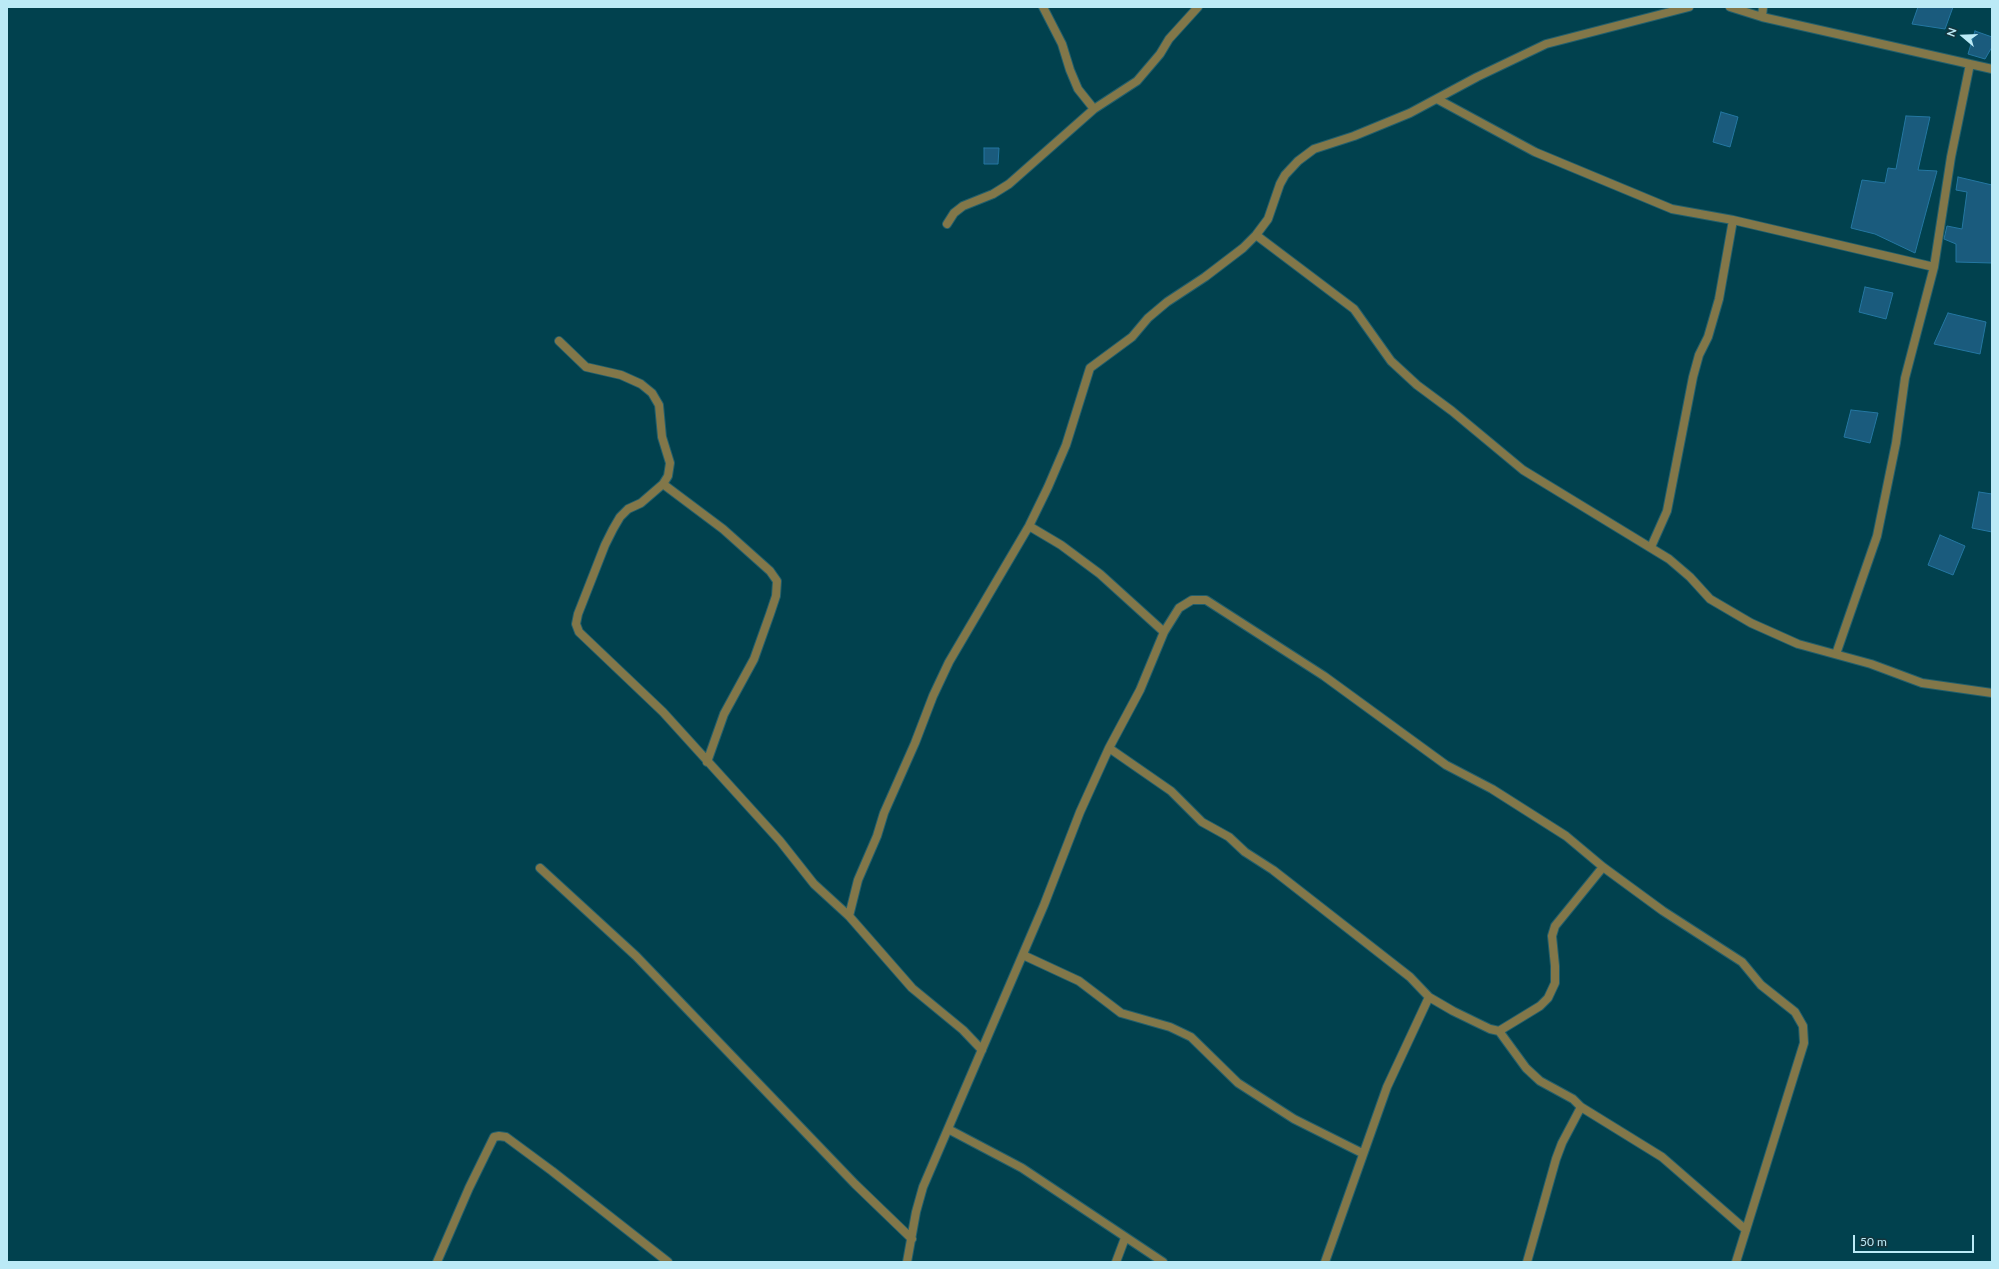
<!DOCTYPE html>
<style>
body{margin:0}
#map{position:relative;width:1999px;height:1269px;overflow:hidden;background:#01414e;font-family:Lato,sans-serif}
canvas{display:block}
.frame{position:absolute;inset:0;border:8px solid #bbeaf6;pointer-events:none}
.north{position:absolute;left:1943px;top:16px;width:40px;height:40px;-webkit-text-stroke:3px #14353d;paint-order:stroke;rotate:289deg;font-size:11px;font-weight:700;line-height:16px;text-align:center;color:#bbeaf6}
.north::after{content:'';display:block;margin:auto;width:14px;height:18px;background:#bbeaf6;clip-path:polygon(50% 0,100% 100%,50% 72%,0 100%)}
.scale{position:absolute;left:1853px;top:1235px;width:121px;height:18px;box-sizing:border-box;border:2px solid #bbeaf6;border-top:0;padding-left:5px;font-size:12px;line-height:14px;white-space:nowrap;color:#bbeaf6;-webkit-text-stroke:3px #14353d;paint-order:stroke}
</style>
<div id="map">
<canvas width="1999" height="1269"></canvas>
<div class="frame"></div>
<div class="north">N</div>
<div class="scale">50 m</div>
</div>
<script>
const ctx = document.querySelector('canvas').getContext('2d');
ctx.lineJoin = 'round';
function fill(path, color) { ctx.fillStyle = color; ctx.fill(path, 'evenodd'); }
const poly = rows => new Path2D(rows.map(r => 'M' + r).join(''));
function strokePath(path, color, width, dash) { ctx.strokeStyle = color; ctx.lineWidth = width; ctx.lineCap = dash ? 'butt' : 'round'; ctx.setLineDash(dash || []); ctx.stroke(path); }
const building = poly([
 [1918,7,1953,7,1945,29,1912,24,1918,7],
 [1975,31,1992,37,1992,47,1985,59,1968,54,1975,31],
 [1721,112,1738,117,1730,147,1713,142,1721,112],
 [1906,116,1930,117,1918,170,1937,171,1915,253,1875,234,1851,228,1862,180,1885,183,1888,168,1896,169,1906,116],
 [984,148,999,148,998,164,984,164,984,148],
 [1958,177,1992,185,1992,263,1956,262,1956,244,1944,239,1947,226,1962,229,1967,192,1956,190,1958,177],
 [1865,287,1893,293,1886,319,1859,312,1865,287],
 [1948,313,1986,322,1980,354,1934,344,1948,313],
 [1851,410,1878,413,1870,443,1844,437,1851,410],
 [1979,492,1992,494,1992,532,1972,528,1979,492],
 [1940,535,1965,546,1953,575,1928,565,1940,535]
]);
fill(building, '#1a5b7d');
strokePath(building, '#2477a2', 1);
const minor = poly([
 [1043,7,1062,44,1070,70,1078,89,1094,109],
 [1730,7,1762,17,1992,69],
 [1762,17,1763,7],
 [1437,99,1535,152,1672,209,1733,220,1934,267],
 [947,224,954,213,963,206,993,194,1009,184,1094,109,1137,81,1160,54,1169,39,1198,7],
 [1256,235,1354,309,1391,361,1417,385,1452,411,1523,470,1669,559,1690,577,1710,599,1751,623,1798,644,1871,664,1922,683,1992,693],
 [559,341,586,367,621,375,641,384,652,393,659,405,662,437,670,463,668,476,663,484,641,503,628,509,620,517,613,529,605,545,578,614,576,624,579,632,663,712,780,841,814,884,849,916,912,988,963,1030,982,1050],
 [663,484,723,529,770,571,777,581,776,596,770,614,754,659,724,714,707,762],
 [1029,526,1061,545,1100,574,1164,632],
 [1651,547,1667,511,1693,377,1699,355,1708,337,1719,299,1733,220],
 [1836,654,1877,536,1896,443,1905,378,1934,267,1951,157,1970,64],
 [1109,748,1171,791,1202,822,1229,837,1245,852,1273,870,1410,977,1429,997,1453,1011,1490,1029,1499,1031,1526,1068,1540,1081,1573,1099,1581,1107,1662,1157,1746,1230],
 [540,868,636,956,855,1184,912,1239],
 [849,916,858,880,877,836,884,813,915,743,933,696,949,662,1029,526,1048,487,1066,445,1090,368,1132,337,1148,318,1167,302,1205,277,1243,248,1256,235,1268,219,1280,184,1285,175,1298,161,1314,149,1354,136,1410,113,1477,77,1546,44,1689,7],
 [1023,955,1079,981,1121,1013,1170,1027,1191,1037,1238,1083,1294,1119,1362,1153],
 [1499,1031,1540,1006,1548,998,1555,983,1555,966,1552,936,1555,926,1603,867],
 [948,1129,1022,1168,1163,1262],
 [437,1262,469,1188,494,1137,499,1136,506,1137,552,1171,668,1262],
 [907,1262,916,1212,923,1187,1044,905,1080,812,1109,748,1140,690,1164,632,1179,608,1192,600,1206,600,1324,676,1446,765,1492,789,1566,836,1603,867,1663,911,1742,962,1761,985,1795,1012,1803,1026,1804,1043,1736,1262],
 [1116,1262,1125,1238],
 [1325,1262,1387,1087,1429,997],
 [1527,1262,1556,1159,1562,1143,1581,1107]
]);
strokePath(minor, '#225f6c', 10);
strokePath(minor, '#827749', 8);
</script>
